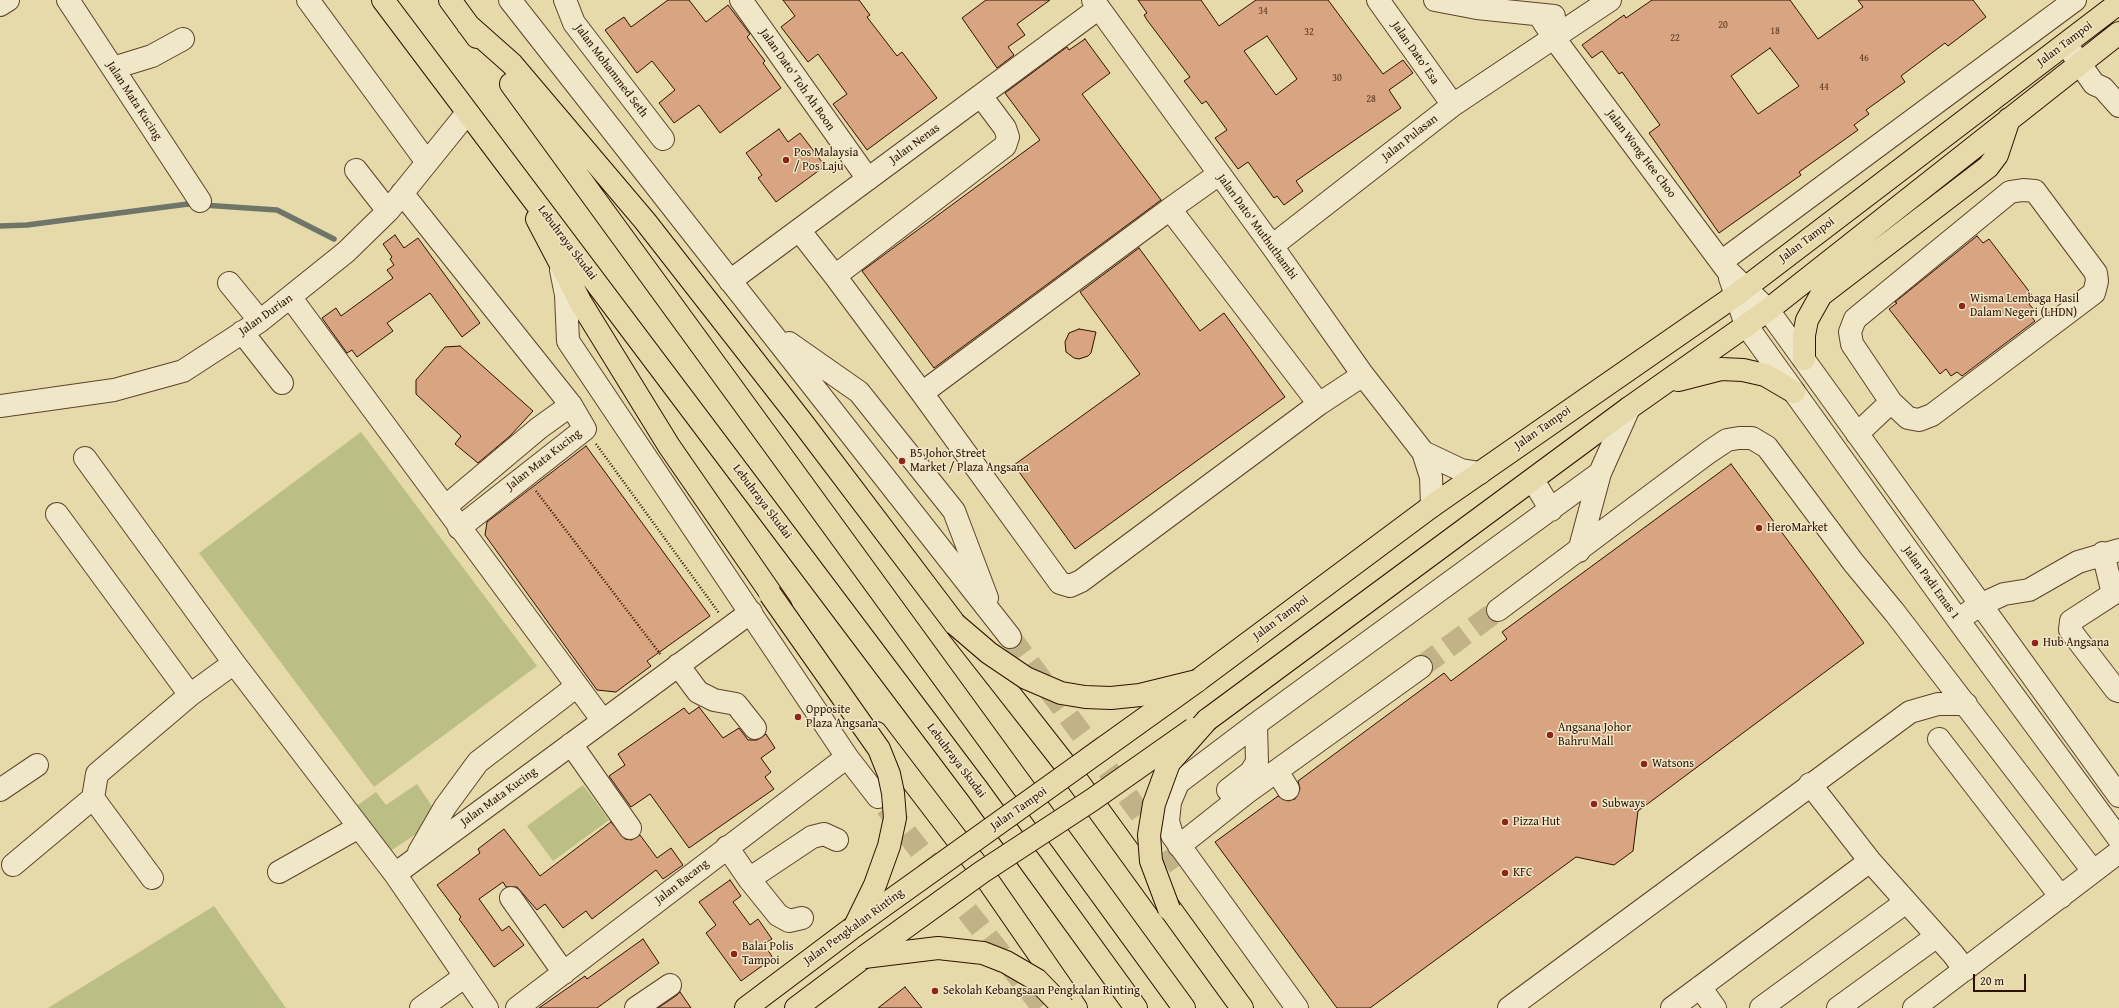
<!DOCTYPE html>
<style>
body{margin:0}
#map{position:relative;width:2119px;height:1008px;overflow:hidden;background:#e7daaa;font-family:"Gentium Book Plus",serif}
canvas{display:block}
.scale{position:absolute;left:1973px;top:974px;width:53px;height:18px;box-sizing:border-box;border:2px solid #2e1100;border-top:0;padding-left:5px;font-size:12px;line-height:14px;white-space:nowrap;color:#2e1100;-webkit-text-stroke:3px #efe7c8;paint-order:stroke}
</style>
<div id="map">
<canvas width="2119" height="1008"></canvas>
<div class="scale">20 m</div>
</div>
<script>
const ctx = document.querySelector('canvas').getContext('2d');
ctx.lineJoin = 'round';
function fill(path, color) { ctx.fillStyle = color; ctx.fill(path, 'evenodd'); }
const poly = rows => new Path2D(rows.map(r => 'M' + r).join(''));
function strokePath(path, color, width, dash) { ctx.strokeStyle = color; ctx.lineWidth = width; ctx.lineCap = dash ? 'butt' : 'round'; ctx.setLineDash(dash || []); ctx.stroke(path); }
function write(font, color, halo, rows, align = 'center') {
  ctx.font = font + ' "Gentium Book Plus",serif'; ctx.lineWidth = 3; ctx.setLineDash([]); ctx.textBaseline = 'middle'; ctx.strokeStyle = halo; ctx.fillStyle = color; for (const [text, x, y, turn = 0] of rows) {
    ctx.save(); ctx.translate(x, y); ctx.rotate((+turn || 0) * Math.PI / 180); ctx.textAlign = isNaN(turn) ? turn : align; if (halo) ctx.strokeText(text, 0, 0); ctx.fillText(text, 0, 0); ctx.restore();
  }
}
fill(poly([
 [361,432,537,666,374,787,199,553],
 [417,784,440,818,389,852,355,807,376,792,386,805],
 [583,785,609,820,553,861,527,826],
 [214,906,286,1008,48,1008]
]), '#bbbe85');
strokePath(poly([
 [0,226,27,225,188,204,277,210,334,239]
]), '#6e766a', 5.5);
const building = poly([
 [668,0,689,0,706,22,728,5,750,34,747,37,765,61,763,63,781,88,720,133,699,105,674,123,659,103,675,90,652,61,637,73,605,30,624,17,631,27,668,0],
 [783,0,859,0,870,15,867,17,897,56,902,52,937,98,867,150,833,104,847,94,818,54,808,62,781,27,795,16,783,0],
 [986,0,1050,0,1017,24,1025,35,1008,47,1014,55,997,68,962,18,986,0],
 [1138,0,1201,0,1219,26,1256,0,1328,0,1383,74,1403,60,1413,73,1389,90,1401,108,1296,181,1303,191,1284,205,1277,196,1274,198,1248,162,1238,169,1215,138,1227,130,1206,101,1202,104,1184,81,1190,77,1147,20,1144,15,1147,13,1138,0],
 [1267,36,1297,79,1276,95,1244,51,1267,36],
 [1652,0,1790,0,1818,39,1863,7,1858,0,1973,0,1986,17,1948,46,1945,43,1901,76,1905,82,1866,110,1869,114,1854,125,1858,130,1799,172,1801,175,1719,233,1649,133,1660,125,1622,72,1619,74,1602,51,1592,58,1582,45,1624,15,1626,18,1652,0],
 [1770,48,1799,86,1758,114,1731,76,1770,48],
 [1085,39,1110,73,1082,94,1161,200,934,368,862,271,1040,140,1005,93,1067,47,1069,50,1085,39],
 [779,129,788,142,800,133,825,166,776,202,758,178,762,175,746,153,779,129],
 [395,235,404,248,418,238,480,323,462,337,430,293,387,323,393,331,357,357,352,350,347,353,322,318,336,308,341,316,393,278,387,270,394,265,390,259,392,257,383,244,395,235],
 [1977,236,1983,243,1989,239,2035,299,2029,304,2035,311,2030,315,2035,321,1962,376,1957,372,1951,376,1946,369,1940,374,1889,309,1897,303,1895,302,1977,236],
 [1139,248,1200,331,1224,313,1285,397,1075,549,1014,465,1140,374,1080,292,1139,248],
 [1079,329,1096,332,1091,353,1088,356,1079,359,1074,358,1066,352,1065,342,1069,333,1079,329],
 [460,346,533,411,510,436,478,463,455,444,461,436,416,394,416,380,445,347,460,346],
 [586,446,710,616,647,661,651,666,616,692,597,690,485,535,487,522,586,446],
 [1731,464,1864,643,1638,811,1633,851,1614,865,1576,857,1370,1008,1337,1008,1215,842,1278,796,1288,801,1295,799,1300,789,1298,781,1444,673,1451,681,1507,639,1502,632,1731,464],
 [699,707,723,738,739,728,748,740,757,740,766,734,775,748,761,758,771,772,765,777,774,789,689,848,650,794,631,807,609,776,625,765,618,754,684,708,689,714,699,707],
 [611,822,625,839,631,840,640,835,657,858,671,848,683,865,663,879,656,870,592,919,586,911,563,928,545,904,537,910,517,887,506,887,503,882,479,899,502,931,509,926,524,945,494,967,459,919,461,917,437,885,480,853,478,849,504,829,540,876,611,822],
 [730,880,741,896,733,902,750,925,758,919,772,939,764,944,773,958,741,981,706,933,716,925,699,902,730,880],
 [643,939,659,963,597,1008,539,1008,585,976,587,979,643,939],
 [905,987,922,1008,878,1008,905,987],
 [680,992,691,1008,658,1008,677,995,680,992]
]);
fill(building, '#d9a481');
strokePath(building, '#2e1100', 1);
strokePath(poly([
 [1010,637,1179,866],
 [1421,667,1498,610],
 [886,807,1043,1008]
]), '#c2b288', 22, [22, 11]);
const minor = poly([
 [68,0,200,201],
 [308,0,426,161],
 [510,0,1010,637],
 [565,0,574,23,663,139],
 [741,0,868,179],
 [1093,0,1272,246,1363,375,1423,452,1431,477,1432,506],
 [1378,0,1453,105],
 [1435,0,1477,8,1554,16],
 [0,5,8,0],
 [1539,15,1554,38,1727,270,1768,310,2119,796],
 [2066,44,2094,84,2103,88,2119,106],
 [113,68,152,56,183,39],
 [356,170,388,211],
 [1219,174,1170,209,1319,404],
 [2023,190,2035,191,2096,273,2097,281,2094,293,1932,415,1919,420,1908,418,1891,402,1852,344,1850,332,1855,319,2010,192,2023,190],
 [402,193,571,405,585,429,459,528],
 [799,230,835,276,922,393,1060,583,1070,586,1081,581,1319,404,1363,375],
 [1272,246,1453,105,1610,0],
 [1721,262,2075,0],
 [561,270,566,295,568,341,847,757,878,797],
 [835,276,1005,146,1008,137,1005,128,981,96],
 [1730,278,1746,325,1958,620,2119,839],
 [730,281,1099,8],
 [229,283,260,321],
 [291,298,603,721],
 [242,332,282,383],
 [789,343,859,392,954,511,987,598],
 [922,393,1170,209],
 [0,406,114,390,183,371,260,321,346,252,388,211,467,113],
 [1857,434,1891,402],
 [1423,452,1461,470,1480,473],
 [85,458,234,663,395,874,487,1008],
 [1533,480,1551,510],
 [445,507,539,428,571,405],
 [57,514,190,695],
 [1579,551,1600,473,1629,408],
 [2103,553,2113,594],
 [2119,590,2071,621,2070,630,2116,690,2119,691],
 [1498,610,1709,452,1727,440,1739,438,1752,438,1767,447,1853,562,1895,613,2093,871],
 [1968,613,1980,605,2004,594,2029,590,2078,562,2119,550],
 [678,665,698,692,714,700,736,704,755,728],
 [1939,739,2061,897],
 [571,744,630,828],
 [1277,771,1288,789],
 [1810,784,1870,861,1953,954,1965,970],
 [0,790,37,765],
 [1228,790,1251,772,1257,762,1256,724],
 [1179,846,1246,793,1421,667],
 [727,847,749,879,778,915,789,921,802,918],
 [419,852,445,807,478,762,577,686],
 [13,865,93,798],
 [279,872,359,827],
 [395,874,751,612],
 [152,878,93,798,97,774,190,695,234,663],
 [749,879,812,837,824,834,837,840],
 [511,898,564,973],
 [1700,987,1715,1008],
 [421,1008,464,977],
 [517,1008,847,757],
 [636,1008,670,985],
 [1297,1008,1172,835,1168,821,1170,802,1178,783,1256,724,1600,473],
 [1509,1008,1910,712,1938,704,1966,704],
 [1672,1008,1870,861],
 [1761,1008,1906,902],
 [1838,1008,1937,936],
 [1914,1008,2119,852]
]);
const major = poly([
 [1804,359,1804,335,1807,320,1821,295,1988,167,1997,155,2009,119],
 [1678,380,1721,369,1743,370,1765,375,1794,392],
 [1197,681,1432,506,1736,295,2119,3],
 [1207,720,1629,408,1768,310,2119,33],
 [746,1008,855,926],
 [796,1008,864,957]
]);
const highway = poly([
 [383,0,978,790,1136,1008],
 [450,0,477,37],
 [468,25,512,64,645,221,802,422,955,624,1071,772,1242,1008],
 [511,84,1184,1008],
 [537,219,581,303,669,446,781,608],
 [876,733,982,872,1076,1008]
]);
strokePath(minor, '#5c432a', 24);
strokePath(major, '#2e1100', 24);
strokePath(highway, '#2e1100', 24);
strokePath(poly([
 [596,444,719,613],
 [536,491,661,655]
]), '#2e1100', 2.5, [1, 2]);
strokePath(minor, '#efe7c8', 22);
strokePath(major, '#e7daaa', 22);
strokePath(highway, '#e7daaa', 22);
const majorBridge = poly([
 [855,926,1197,681],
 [864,957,982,872,1092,800,1193,729]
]);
const highwayBridge = poly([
 [770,594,879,749,889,774,893,793,895,818,889,846,875,885,855,926],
 [955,624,989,653,1026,678,1061,693,1085,697,1111,698,1140,695,1197,681],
 [1169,909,1151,861,1149,835,1154,804,1169,763,1207,720],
 [864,957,938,948,983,953,1006,962,1037,980,1064,1008]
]);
strokePath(majorBridge, '#2e1100', 24, []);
strokePath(highwayBridge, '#2e1100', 24, []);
strokePath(majorBridge, '#e7daaa', 22);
strokePath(highwayBridge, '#e7daaa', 22);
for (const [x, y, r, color] of [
 [786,160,4,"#8f2418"],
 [1962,306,4,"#8f2418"],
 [902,461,4,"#8f2418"],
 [1759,528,4,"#8f2418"],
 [2035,643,4,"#8f2418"],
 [798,717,4,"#8f2418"],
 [1550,735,4,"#8f2418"],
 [1644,764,4,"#8f2418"],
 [1594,804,4,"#8f2418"],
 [1505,822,4,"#8f2418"],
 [1505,873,4,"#8f2418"],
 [734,954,4,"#8f2418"],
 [935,991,4,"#8f2418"]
]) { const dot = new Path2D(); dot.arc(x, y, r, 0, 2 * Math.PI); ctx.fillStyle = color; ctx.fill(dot); strokePath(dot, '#efe7c8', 1.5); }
write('10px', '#593620', null, [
 ["34",1263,11],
 ["20",1723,25],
 ["18",1775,31],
 ["32",1309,32],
 ["22",1675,38],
 ["46",1864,58],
 ["30",1337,78],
 ["44",1824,87],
 ["28",1371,99]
]);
write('12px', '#2e1100', '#efe7c8', [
 ["Jalan Tampoi",2065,44,-37],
 ["Jalan Dato' Esa",1415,53,55],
 ["Jalan Mohammed Seth",611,71,53],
 ["Jalan Dato' Toh Ah Boon",797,80,55],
 ["Jalan Mata Kucing",134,101,57],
 ["Jalan Pulasan",1410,138,-38],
 ["Jalan Nenas",915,144,-36],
 ["Jalan Wong Hee Choo",1641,154,53],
 ["Jalan Dato' Muthuthambi",1257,227,54],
 ["Jalan Tampoi",1807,240,-37],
 ["Lebuhraya Skudai",567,243,53],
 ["Jalan Durian",266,315,-35],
 ["Jalan Tampoi",1543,428,-35],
 ["Jalan Mata Kucing",544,460,-38],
 ["Lebuhraya Skudai",762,502,53],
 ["Jalan Padi Emas 1",1931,583,54],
 ["Jalan Tampoi",1281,618,-37],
 ["Lebuhraya Skudai",956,761,53],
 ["Jalan Mata Kucing",499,797,-36],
 ["Jalan Tampoi",1019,809,-35],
 ["Jalan Bacang",682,882,-38],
 ["Jalan Pengkalan Rinting",854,927,-36]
]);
write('12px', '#2e1100', '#efe7c8', [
 ["Pos Malaysia",794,153],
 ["/ Pos Laju",794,167],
 ["Wisma Lembaga Hasil",1970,299],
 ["Dalam Negeri (LHDN)",1970,313],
 ["B5 Johor Street",910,454],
 ["Market / Plaza Angsana",910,468],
 ["HeroMarket",1767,528],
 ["Hub Angsana",2043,643],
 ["Opposite",806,710],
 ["Plaza Angsana",806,724],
 ["Angsana Johor",1558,728],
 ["Bahru Mall",1558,742],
 ["Watsons",1652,764],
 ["Subways",1602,804],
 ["Pizza Hut",1513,822],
 ["KFC",1513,873],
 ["Balai Polis",742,947],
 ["Tampoi",742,961],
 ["Sekolah Kebangsaan Pengkalan Rinting",943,991]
], 'left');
</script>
